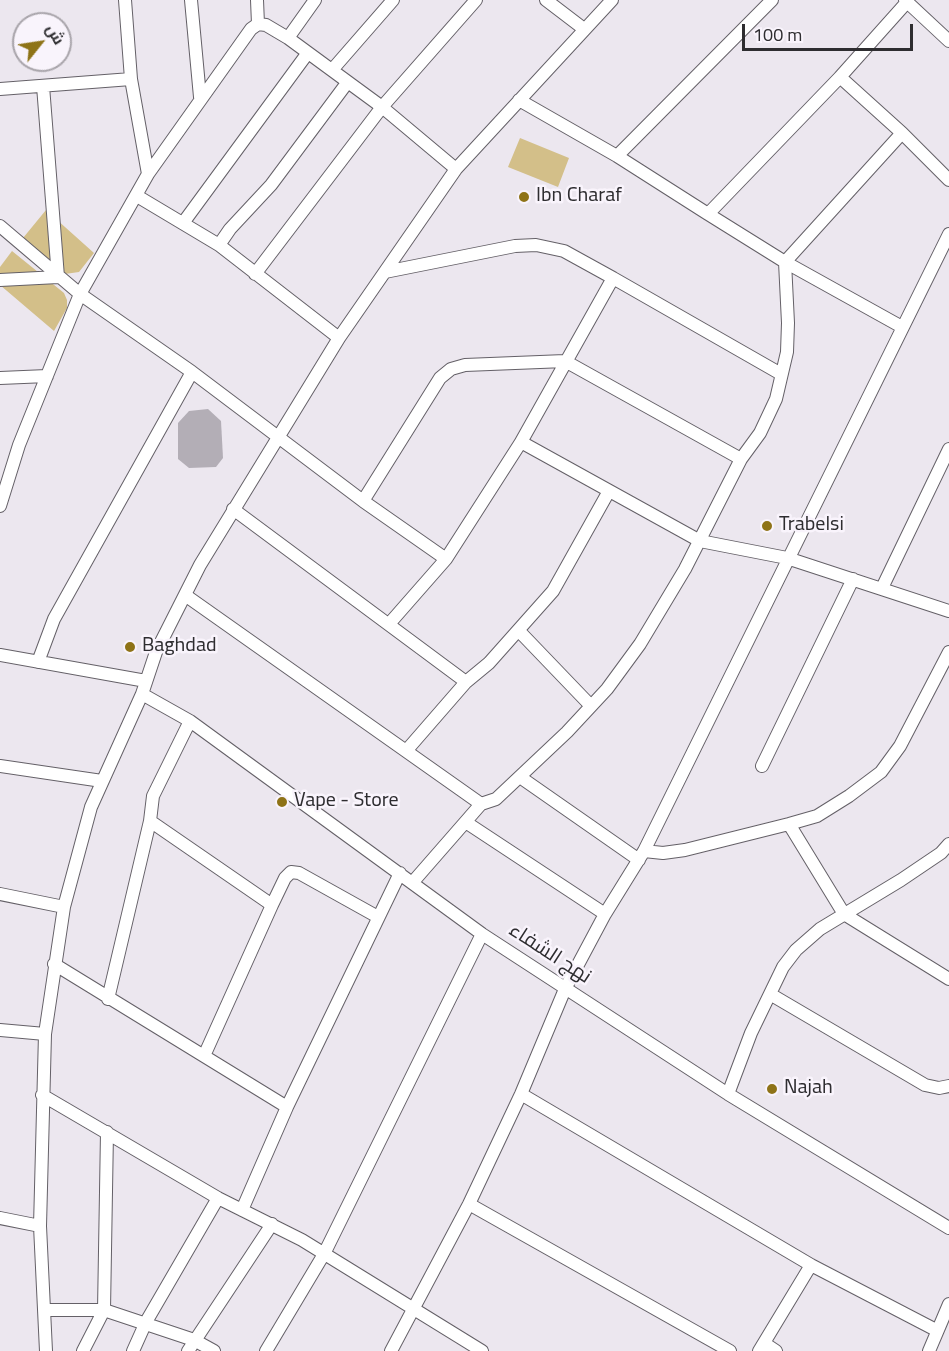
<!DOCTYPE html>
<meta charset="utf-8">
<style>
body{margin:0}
#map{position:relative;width:949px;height:1351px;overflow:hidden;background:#ece7ef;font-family:Georgia,Cairo,serif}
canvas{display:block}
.north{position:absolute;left:12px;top:12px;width:60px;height:60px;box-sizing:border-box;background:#f9f4fc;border:2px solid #a8a4aa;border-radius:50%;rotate:60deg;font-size:16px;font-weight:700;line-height:24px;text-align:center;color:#2e2d30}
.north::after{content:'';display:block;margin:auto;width:21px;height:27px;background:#8e7317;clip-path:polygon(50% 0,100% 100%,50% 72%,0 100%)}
.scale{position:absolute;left:742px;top:24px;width:171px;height:27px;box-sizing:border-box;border:3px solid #2e2d30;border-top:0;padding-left:8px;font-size:18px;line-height:21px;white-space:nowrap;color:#2e2d30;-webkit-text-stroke:4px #f9f4fc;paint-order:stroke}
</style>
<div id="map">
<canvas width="949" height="1351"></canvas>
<div class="north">ش</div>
<div class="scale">100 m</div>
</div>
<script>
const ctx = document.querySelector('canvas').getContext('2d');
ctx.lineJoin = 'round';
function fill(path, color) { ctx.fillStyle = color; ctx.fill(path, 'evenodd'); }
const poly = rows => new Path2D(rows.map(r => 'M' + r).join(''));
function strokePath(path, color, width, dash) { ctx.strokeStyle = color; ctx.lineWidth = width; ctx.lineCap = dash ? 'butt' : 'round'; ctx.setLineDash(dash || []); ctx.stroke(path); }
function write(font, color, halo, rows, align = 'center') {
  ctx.font = font + ' Georgia,Cairo,serif'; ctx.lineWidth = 5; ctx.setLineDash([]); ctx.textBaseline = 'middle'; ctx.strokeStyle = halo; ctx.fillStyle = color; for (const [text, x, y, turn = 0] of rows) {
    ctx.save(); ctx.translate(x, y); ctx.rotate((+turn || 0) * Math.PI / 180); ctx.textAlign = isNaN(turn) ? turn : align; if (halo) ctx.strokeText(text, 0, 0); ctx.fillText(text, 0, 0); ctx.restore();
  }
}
fill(poly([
 [520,138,569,158,558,187,508,167],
 [46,210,94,253,79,272,65,274,23,238],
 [12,251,64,293,67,300,67,308,54,331,0,285,0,267]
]), '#d3bf89');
fill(poly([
 [208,409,221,421,223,458,216,467,189,468,178,459,178,423,189,411]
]), '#b3aeb6');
const minor = poly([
 [125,0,131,79,148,174],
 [191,0,200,97],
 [257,0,258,24],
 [546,0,584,29],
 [905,0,949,41],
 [288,38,315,0],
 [332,70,393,0],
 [840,77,907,2],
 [0,89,131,79],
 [902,133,949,180],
 [617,156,772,0],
 [137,196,219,245,339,338],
 [708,214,785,262,902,327],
 [183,223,307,54],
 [0,226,80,294,192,372,363,501,446,559],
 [219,245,230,229,271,185,347,83],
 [385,272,515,246,536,245,564,251,613,278,521,442,700,541,787,558,949,611],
 [255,274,382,107,476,0],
 [613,278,781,374],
 [0,280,58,277,43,86],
 [0,378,47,376],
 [363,501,440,378,451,369,465,365,565,361,741,459],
 [0,506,19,445,80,294,148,174,251,29,258,24,266,25,288,38,382,107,456,169],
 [233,509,466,682,489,663,553,591,609,491],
 [882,588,949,449],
 [185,595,481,804,496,799,567,732,607,689,640,644,685,569,741,459,760,433,776,399,787,352,788,323,785,262,902,133,840,77,708,214,617,156,519,100],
 [389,624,446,559,521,442],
 [519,631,591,706],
 [0,655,146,681],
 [38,662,54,619,192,372],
 [142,694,190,721,482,934,728,1094,949,1228],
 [406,751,466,682],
 [0,766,102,781],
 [762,766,853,579],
 [520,777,639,860],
 [150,821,272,905],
 [467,823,605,914],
 [789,824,844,914,949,979],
 [644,851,663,853,685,850,789,824,817,816,849,796,881,772,900,746,949,652],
 [412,883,481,804],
 [0,894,64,907],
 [54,964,287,1107],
 [770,994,925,1085,939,1088,949,1086],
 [108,999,150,821,153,796,190,721],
 [0,1030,45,1034],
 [204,1056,272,905,285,878,291,872,299,873,378,917],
 [521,1094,811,1265,936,1330],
 [728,1094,751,1033,783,967,796,950,820,929,901,880,941,853,949,844],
 [42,1095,218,1198,302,1240,482,1351],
 [469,1204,730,1351],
 [242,1210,287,1107,400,873],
 [0,1218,40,1226],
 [45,1310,104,1310,107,1132],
 [764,1343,776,1351],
 [46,1351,40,1226,45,1034,64,907,91,807,142,694,156,652,200,565,339,338,456,169,612,0],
 [83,1351,104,1310,194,1340,214,1351],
 [133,1351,146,1322,218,1198],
 [188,1351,272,1224],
 [266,1351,324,1254,482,934],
 [391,1351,469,1204,521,1094,565,989,605,914,644,851,949,234],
 [759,1351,811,1265],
 [929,1351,949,1304]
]);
strokePath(minor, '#646067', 14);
strokePath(minor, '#fff', 12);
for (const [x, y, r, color] of [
 [524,197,6,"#8e7317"],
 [767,526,6,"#8e7317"],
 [130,647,6,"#8e7317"],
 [282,802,6,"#8e7317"],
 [772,1089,6,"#8e7317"]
]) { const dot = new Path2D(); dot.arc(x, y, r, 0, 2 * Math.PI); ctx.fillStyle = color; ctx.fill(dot); strokePath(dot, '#f9f4fc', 2); }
write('20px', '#2e2d30', '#f9f4fc', [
 ["Ibn Charaf",536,197],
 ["Trabelsi",779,526],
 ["Baghdad",142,647],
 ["Vape - Store",294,802],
 ["Najah",784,1089]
], 'left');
write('20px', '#2e2d30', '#f9f4fc', [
 ["نهج الشفاء",549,955,33]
]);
</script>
